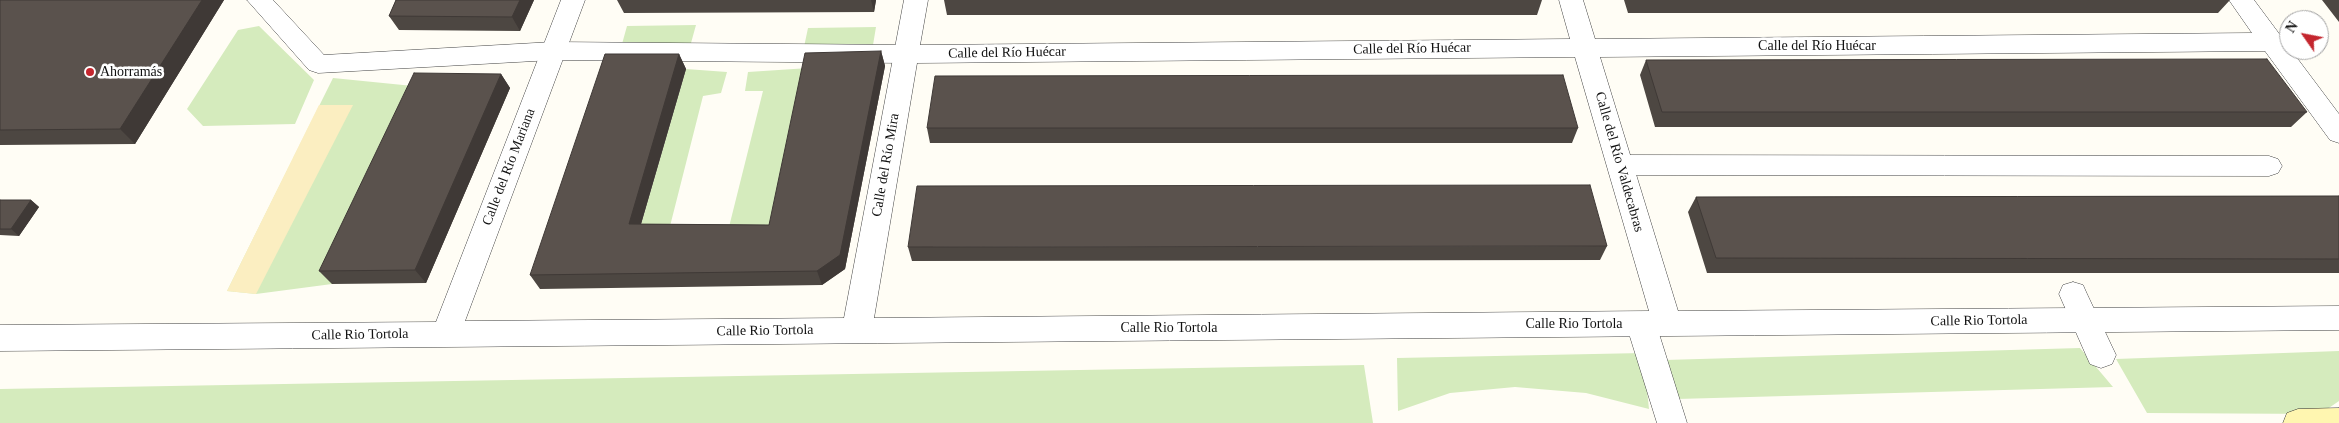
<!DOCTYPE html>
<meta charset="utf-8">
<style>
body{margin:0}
#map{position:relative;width:2339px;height:423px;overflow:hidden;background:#fffdf5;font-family:"Times New Roman",serif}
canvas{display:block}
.north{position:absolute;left:2279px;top:10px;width:50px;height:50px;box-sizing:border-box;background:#fff;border:1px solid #a0a0a0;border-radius:50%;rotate:303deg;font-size:14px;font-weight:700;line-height:20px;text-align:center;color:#111}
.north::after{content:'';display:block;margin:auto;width:18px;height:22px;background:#c4262e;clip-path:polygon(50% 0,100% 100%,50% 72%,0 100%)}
</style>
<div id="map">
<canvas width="2339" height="423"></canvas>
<div class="north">N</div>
</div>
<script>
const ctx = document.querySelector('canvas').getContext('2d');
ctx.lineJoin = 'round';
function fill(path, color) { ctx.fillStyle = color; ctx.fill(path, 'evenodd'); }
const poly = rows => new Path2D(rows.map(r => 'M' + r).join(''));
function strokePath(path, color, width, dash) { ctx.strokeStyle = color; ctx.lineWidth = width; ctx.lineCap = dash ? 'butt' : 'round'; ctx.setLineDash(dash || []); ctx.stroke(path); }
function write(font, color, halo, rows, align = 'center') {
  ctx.font = font + ' "Times New Roman",serif'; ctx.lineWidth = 5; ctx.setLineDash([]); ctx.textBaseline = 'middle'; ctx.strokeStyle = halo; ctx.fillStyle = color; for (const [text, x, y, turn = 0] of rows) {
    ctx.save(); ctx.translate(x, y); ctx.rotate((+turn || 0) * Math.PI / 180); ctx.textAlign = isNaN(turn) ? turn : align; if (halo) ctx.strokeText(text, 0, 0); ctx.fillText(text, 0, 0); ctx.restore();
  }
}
fill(poly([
 [696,25,691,43,622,44,627,26],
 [259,26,314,80,295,124,203,126,187,109,238,30],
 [876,27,873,45,804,47,808,28],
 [809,68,775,239,726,239,763,91,745,91,748,72],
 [686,69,727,72,721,93,703,96,667,238,637,238],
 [333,78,423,87,332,284,256,294,227,291],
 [2080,348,2113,387,1677,399,1665,360],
 [2339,351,2339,401,2320,414,2147,413,2116,359],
 [1643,353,1649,409,1586,393,1515,387,1450,393,1398,411,1397,358],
 [1364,365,1373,423,0,423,0,389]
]), '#d5ebbd');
fill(poly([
 [319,105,353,105,256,294,227,291]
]), '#fbeec1');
const pedestrian = poly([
 [247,0,273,0,324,55,553,42,907,45,916,48,919,54,916,60,907,63,553,60,318,73,309,70,247,0],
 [1620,155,2269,156,2278,159,2282,166,2278,173,2269,176,1620,175,1611,172,1607,165,1611,158,1620,155],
 [2073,282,2083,285,2087,294,2116,355,2112,364,2101,368,2090,364,2086,355,2059,294,2063,285,2073,282],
 [1641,312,1651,315,1656,324,1687,423,1657,423,1626,324,1631,315,1641,312]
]);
const minor = poly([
 [561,0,585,0,465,321,844,318,904,0,928,0,920,45,1570,39,1559,0,1583,0,1595,39,2252,33,2229,0,2254,0,2289,47,2289,50,2291,50,2339,114,2339,143,2330,140,2265,51,1600,57,1678,311,2339,306,2339,330,0,351,0,325,436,322,561,0],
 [1575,57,1649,311,874,318,917,63,1575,57]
]);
const secondary = poly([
 [2339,408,2339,423,2283,423,2287,413,2298,409,2339,408]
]);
strokePath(pedestrian, '#444', 1);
strokePath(minor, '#444', 1);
strokePath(secondary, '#333', 1);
fill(pedestrian, '#fff');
fill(minor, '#fff');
fill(secondary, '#fff6b0');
fill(poly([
 [0,0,224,0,135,144,0,145],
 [396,0,534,0,520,31,399,30,389,16],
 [617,0,876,0,874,12,624,13],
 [944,0,1542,0,1537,15,947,15],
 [1624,0,2230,0,2218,13,1628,13],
 [2322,0,2339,0,2339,22],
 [881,51,885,66,845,269,822,285,540,289,530,275,679,54,686,69,641,224,769,225],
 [1646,60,2307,112,2291,127,1655,127,1640,75],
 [501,74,510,88,426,283,332,284,319,271],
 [927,128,1578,128,1572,143,930,143],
 [2339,196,2339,273,1707,273,1688,212,1696,197],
 [0,200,31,200,39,207,19,236,0,235],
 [1607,246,1600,260,912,261,908,247]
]), '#4d4742');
fill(poly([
 [202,0,224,0,135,144,120,129],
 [520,0,534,0,520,31,512,17],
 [871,0,876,0,874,12],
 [881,51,885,66,845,269,822,285,817,271],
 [679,54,686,69,637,238,629,224],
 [501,74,510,88,426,283,415,270],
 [31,200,39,207,19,236,11,229]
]), '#3f3936');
const building = poly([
 [0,0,202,0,120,129,0,130,0,0],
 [396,0,520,0,512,17,389,16,396,0],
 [881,51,840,255,817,271,530,275,605,54,679,54,629,224,769,225,805,53,881,51],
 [2267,59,2307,112,1662,112,1646,60,2267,59],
 [414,73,501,74,415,270,319,271,414,73],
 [1563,75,1578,128,927,128,935,76,1563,75],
 [1590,185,1607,246,908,247,917,186,1590,185],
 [2339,196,2339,259,1716,258,1696,197,2339,196],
 [0,200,31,200,11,229,0,229,0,200]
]);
fill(building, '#5a524d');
strokePath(building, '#3f3936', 1);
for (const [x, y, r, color] of [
 [90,72,5,"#c4262e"]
]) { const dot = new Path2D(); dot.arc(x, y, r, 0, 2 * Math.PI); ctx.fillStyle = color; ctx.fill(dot); strokePath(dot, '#fff', 2); }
write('14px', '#111', '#fff', [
 ["Calle del Río Huécar",1817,46],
 ["Calle del Río Huécar",1412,49,-1],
 ["Calle del Río Huécar",1007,53,-1],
 ["Calle del Río Valdecabras",1619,162,74],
 ["Calle del Río Mira",886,165,-80],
 ["Calle del Río Mariana",509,167,-69],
 ["Calle Rio Tortola",1979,321,-1],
 ["Calle Rio Tortola",1574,324],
 ["Calle Rio Tortola",1169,328],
 ["Calle Rio Tortola",765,331,-1],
 ["Calle Rio Tortola",360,335,-1]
]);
write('14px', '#111', '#fff', [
 ["Ahorramás",100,72]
], 'left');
</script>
